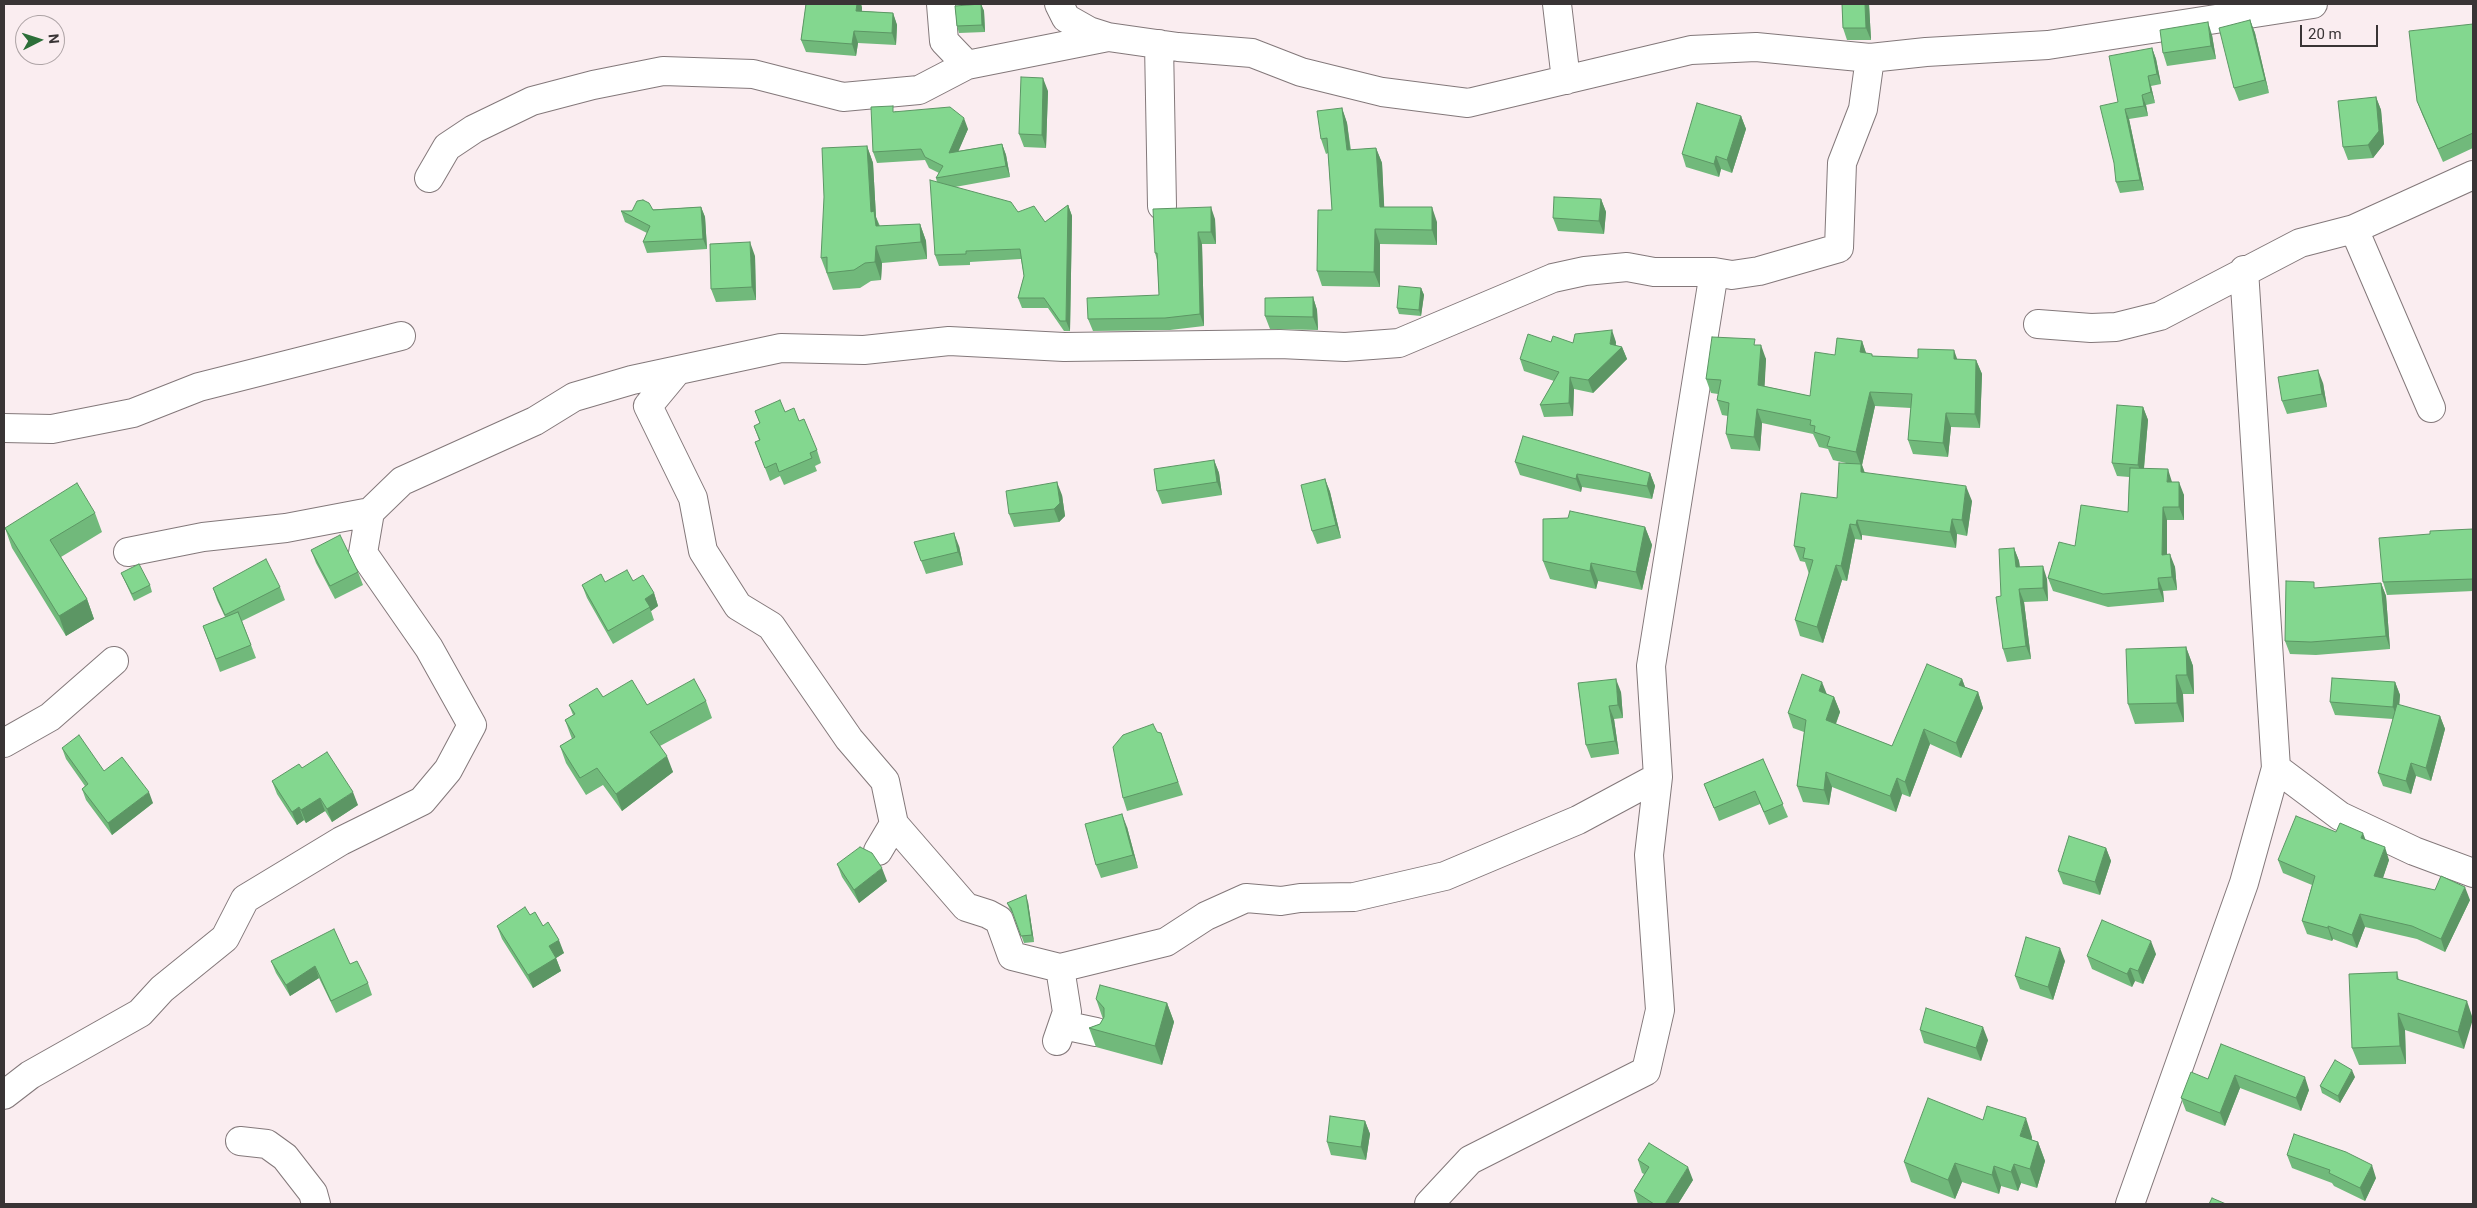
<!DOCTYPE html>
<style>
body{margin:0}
#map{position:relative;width:2477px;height:1208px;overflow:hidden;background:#faedf0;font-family:Roboto,sans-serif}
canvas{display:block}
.frame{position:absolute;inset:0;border:5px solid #393435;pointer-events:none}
.north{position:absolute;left:15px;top:15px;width:50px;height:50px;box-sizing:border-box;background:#faedf0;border:1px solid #ada3a5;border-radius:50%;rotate:85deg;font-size:14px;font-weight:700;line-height:20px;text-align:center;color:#393435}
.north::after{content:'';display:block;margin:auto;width:18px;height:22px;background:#2c6f39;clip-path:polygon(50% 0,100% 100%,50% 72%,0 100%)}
.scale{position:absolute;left:2300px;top:25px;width:78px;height:22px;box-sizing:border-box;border:2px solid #393435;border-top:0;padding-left:6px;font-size:15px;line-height:18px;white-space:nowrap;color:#393435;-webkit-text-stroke:4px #faedf0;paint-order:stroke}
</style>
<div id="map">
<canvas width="2477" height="1208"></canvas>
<div class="frame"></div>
<div class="north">N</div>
<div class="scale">20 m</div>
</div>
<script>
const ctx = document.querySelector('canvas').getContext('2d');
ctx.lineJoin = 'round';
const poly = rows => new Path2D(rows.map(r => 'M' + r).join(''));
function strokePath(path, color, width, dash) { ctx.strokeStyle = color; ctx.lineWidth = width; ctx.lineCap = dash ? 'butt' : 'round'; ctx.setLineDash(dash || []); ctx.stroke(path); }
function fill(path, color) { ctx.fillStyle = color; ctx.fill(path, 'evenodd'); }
const street = poly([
 [941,4,944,41,967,65,1108,37,1178,47,1252,53,1301,72,1382,92,1468,103,1691,50,1756,47,1870,58],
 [1059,4,1066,18,1089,31,1108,37],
 [1557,4,1566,80],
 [1159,44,1162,206],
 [429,178,447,147,474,129,532,101,593,85,663,71,753,74,843,97,919,90,967,65],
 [2354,229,2431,408],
 [2038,324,2091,328,2116,327,2160,316,2300,243,2354,229,2473,175],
 [677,371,648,406,693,498,703,551,738,606,771,626,849,739,885,781,894,824,878,851],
 [4,428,52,429,133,413,199,387,401,336],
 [128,552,203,537,286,528,370,512,402,481,535,421,574,397,632,380,781,348,864,350,949,341,1064,347,1280,344,1345,347,1399,343,1553,278,1585,271,1627,267,1654,272,1714,272],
 [4,743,50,717,114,661],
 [2276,768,2340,816,2414,851,2473,873],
 [894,824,966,907,988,914,999,920,1012,956,1060,968,1166,942,1206,916,1246,898,1281,901,1300,898,1354,897,1445,876,1578,820,1658,777],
 [1063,1025,1096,1032],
 [1057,1041,1067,1012,1060,968],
 [4,1095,30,1075,140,1013,162,989,225,938,245,899,341,841,422,801,448,770,472,725,429,648,363,553,370,512],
 [240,1141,267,1144,285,1157,313,1193,316,1204],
 [1429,1204,1470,1160,1646,1071,1660,1010,1649,855,1658,777,1651,666,1714,272,1732,275,1759,271,1839,248,1842,163,1863,109,1870,58,1926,52,2048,45,2313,4],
 [2130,1204,2244,883,2276,768,2244,270]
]);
strokePath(street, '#83787a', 30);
strokePath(street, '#fff', 28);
fill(poly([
 [806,4,861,4,862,8,862,11,893,13,897,25,896,45,858,43,856,56,806,52,801,40],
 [981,4,984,11,985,32,959,33,957,26],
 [1842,4,1869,4,1871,40,1847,40,1843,28],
 [2250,20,2255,33,2269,93,2239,101,2234,88],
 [2473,24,2473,148,2443,162,2422,114,2417,101],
 [2212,35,2216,59,2167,66,2163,53],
 [2152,48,2156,59,2161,84,2151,86,2155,103,2146,105,2148,116,2129,119,2144,190,2120,193,2116,182,2118,102],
 [1048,91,1046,148,1024,147,1019,134],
 [2376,97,2381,110,2384,144,2373,158,2348,160,2343,147],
 [1342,108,1347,123,1351,150,1376,148,1382,163,1384,207,1437,222,1437,245,1380,244,1380,287,1322,286,1317,271,1332,210,1328,153,1326,154,1321,139],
 [895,111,968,129,958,151,1002,144,1006,155,1010,177,955,187,1045,222,1068,205,1072,216,1070,331,1064,331,1048,308,1022,308,1018,298,1024,276,1021,259,970,262,970,265,939,266,935,255,937,182,936,178,939,173,929,168,925,160,877,163,873,152],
 [1741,116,1746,129,1732,173,1721,169,1719,177,1686,167,1682,154],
 [867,146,873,163,876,217,880,226,920,224,926,241,927,259,882,263,881,280,871,281,860,288,833,290,821,258],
 [1601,199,1606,212,1604,234,1558,231,1553,218],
 [701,207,705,217,707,249,647,253,643,242,647,233,625,222,621,211],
 [1215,219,1216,244,1202,244,1204,326,1170,330,1093,331,1088,319,1159,295,1157,260,1155,253],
 [755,256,756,300,716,302,711,289],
 [1421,288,1424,295,1421,316,1399,314,1397,308],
 [1313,297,1317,310,1318,330,1270,329,1265,316],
 [1862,341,1866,353,1873,356,1918,358,1976,360,1982,374,1980,428,1951,427,1948,457,1913,454,1908,440,1911,408,1875,406,1862,465,1865,473,1972,501,1967,536,1957,534,1956,548,1862,535,1862,540,1855,539,1847,581,1842,580,1823,643,1800,636,1795,620,1809,574,1805,562,1800,561,1794,546,1837,498,1846,463,1833,460,1828,449,1819,447,1813,434,1762,423,1760,451,1731,449,1726,434,1728,416,1722,415,1717,400,1718,394,1711,393,1706,379,1757,345,1766,359,1764,386,1810,396,1835,355],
 [1551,342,1573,343,1616,342,1616,346,1622,347,1627,359,1593,393,1574,389,1573,416,1544,417,1540,405,1554,381,1524,371,1520,359],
 [2323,383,2327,407,2287,414,2282,401],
 [2143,407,2148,420,2144,469,2172,482,2184,495,2184,520,2167,520,2167,554,2175,567,2177,590,2163,591,2164,602,2108,607,2053,591,2048,578,2075,546,2128,512,2129,477,2117,476,2112,463],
 [755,411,785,412,799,421,817,450,821,463,815,466,817,471,784,485,780,476,770,481,755,442,759,440,754,426,760,424],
 [1214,460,1219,473,1222,495,1162,504,1157,491],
 [1515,462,1650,473,1655,486,1652,499,1582,487,1581,492,1520,475],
 [1325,479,1330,492,1341,538,1317,544,1312,531],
 [1062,495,1065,516,1059,522,1014,527,1009,514],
 [95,513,102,532,61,557,87,599,94,619,66,636,12,548,5,528],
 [1645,527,1652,545,1642,590,1598,581,1596,589,1550,579,1543,561],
 [2473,529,2473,591,2387,595,2383,582,2430,534],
 [914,542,959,546,963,565,926,574],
 [2014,548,2019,561,2020,567,2047,579,2048,601,2024,602,2031,659,2007,662,2003,649,2001,596],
 [311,550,358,572,363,585,335,599,316,563],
 [121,573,150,585,152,592,134,601],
 [633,581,654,593,658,606,651,611,654,620,613,644,587,598,582,585,605,582],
 [2381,583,2386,596,2390,649,2316,655,2290,654,2285,641,2316,588],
 [280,587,285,600,242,621,256,658,220,672,203,626,225,617,217,600,213,588],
 [2186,647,2193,666,2194,694,2183,694,2184,722,2135,724,2128,704],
 [1962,679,1965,687,1978,692,1983,708,1961,758,1930,744,1910,797,1902,794,1896,812,1832,787,1829,805,1803,802,1797,786,1804,732,1793,728,1788,713,1827,694,1834,697,1840,712,1836,724,1892,746],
 [2395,682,2400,695,2399,705,2440,716,2445,729,2431,781,2416,776,2411,794,2383,786,2378,773,2393,719,2335,715,2330,702],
 [1578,683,1621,692,1623,718,1614,719,1619,754,1591,758,1586,745],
 [603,697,647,705,706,701,712,718,660,746,673,772,622,811,603,785,586,795,566,763,560,746,572,739,565,720,573,715,569,705],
 [1157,732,1161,733,1183,795,1127,811,1123,798],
 [62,748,153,803,112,835,86,800,82,789,85,786,66,759],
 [1763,759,1788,817,1769,825,1760,804,1719,821,1704,784],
 [302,768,358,805,332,822,325,811,306,823,304,820,297,825,277,794,272,781],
 [1127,827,1138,868,1101,878,1096,865],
 [2336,832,2365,840,2389,860,2383,878,2470,900,2445,952,2417,939,2365,927,2357,948,2333,939,2332,941,2307,934,2302,921,2312,885,2283,873,2278,860],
 [2106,848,2111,861,2100,895,2063,884,2058,871],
 [837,864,887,881,859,903,842,877],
 [1028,902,1034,942,1024,943,1014,915,1010,910,1007,903],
 [530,915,543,926,564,953,556,958,561,971,533,988,502,939,497,926],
 [2156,954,2143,984,2135,981,2132,987,2092,969,2087,956],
 [271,961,350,964,368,983,372,995,336,1013,319,978,290,996,276,973],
 [2065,961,2053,1000,2020,989,2015,976],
 [2397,972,2399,980,2467,1001,2464,1049,2405,1030,2406,1064,2359,1065,2352,1048],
 [1096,999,1167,1003,1174,1022,1162,1065,1096,1047,1089,1028,1100,1024,1103,1019],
 [1920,1030,1988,1040,1981,1061,1924,1043],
 [2221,1044,2309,1090,2301,1111,2240,1088,2225,1126,2186,1111,2181,1098,2208,1079],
 [2355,1077,2340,1103,2322,1093,2320,1086],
 [1983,1120,2032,1137,2032,1140,2038,1142,2045,1161,2037,1188,2021,1183,2018,1191,2001,1186,1999,1194,1962,1182,1955,1199,1911,1182,1904,1162],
 [1365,1121,1370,1134,1366,1160,1331,1155,1327,1142],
 [2287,1155,2376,1178,2365,1201,2334,1186,2332,1183,2292,1168],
 [1638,1160,1693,1180,1678,1204,1638,1204,1634,1191,1644,1174,1642,1173]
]), '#71b97b');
fill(poly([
 [857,4,861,4,862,8,860,23,856,11],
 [981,4,984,11,985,32,982,25],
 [1865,4,1869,4,1871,40,1866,28],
 [893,13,897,25,896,45,892,33],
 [2250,20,2255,33,2269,93,2265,80],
 [2208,22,2212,35,2216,59,2211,46],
 [854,31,858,43,856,56,852,44],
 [2152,48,2156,59,2161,84,2157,74],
 [2148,76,2151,86,2155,103,2151,92],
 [1043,78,1048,91,1046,148,1042,135],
 [2142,95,2146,105,2148,116,2144,106],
 [2376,97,2381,110,2384,144,2373,158,2368,145],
 [1342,108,1347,123,1352,165,1347,150],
 [2125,109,2129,119,2144,190,2140,180],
 [1741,116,1746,129,1732,173,1727,160],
 [964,118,968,129,953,164,949,153],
 [1002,144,1006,155,1010,177,1006,166],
 [867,146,873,163,876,217,880,229,882,244,871,212],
 [1376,148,1382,163,1385,222,1380,207],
 [1716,156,1721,169,1719,177,1714,164],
 [1601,199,1606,212,1604,234,1599,221],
 [1068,205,1072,216,1070,331,1066,321],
 [701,207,705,217,707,249,703,239],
 [1211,207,1215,219,1216,244,1211,232],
 [1432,207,1437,222,1437,245,1432,230],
 [920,224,926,241,927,259,921,242],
 [1375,229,1380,244,1380,287,1374,272],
 [1198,232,1202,244,1204,326,1200,314],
 [750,242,755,256,756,300,752,287],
 [876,246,882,263,881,280,875,262],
 [1421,288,1424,295,1421,316,1419,310],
 [1313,297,1317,310,1318,330,1313,317],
 [1612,330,1616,342,1614,354,1622,347,1627,359,1593,393,1588,380,1610,344],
 [1862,341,1867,356,1860,352],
 [1761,345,1766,359,1764,399,1758,385],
 [1954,350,1959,364,1954,359],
 [1976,360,1982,374,1980,428,1975,414],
 [2318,370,2323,383,2327,407,2322,394],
 [1570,377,1574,389,1573,416,1569,403],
 [1870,392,1875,406,1862,465,1867,480,1861,472,1861,466,1856,452],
 [2143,407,2148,420,2143,478,2138,465],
 [1757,409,1762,423,1760,451,1754,437],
 [1946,413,1951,427,1948,457,1943,443],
 [1214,460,1219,473,1222,495,1217,482],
 [2168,469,2172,482,2167,482],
 [1650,473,1655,486,1652,499,1647,486],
 [1577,474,1582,487,1581,492,1576,479],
 [1325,479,1330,492,1341,538,1336,525],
 [1057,482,1062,495,1065,516,1059,522,1054,509],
 [2179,482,2184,495,2184,520,2179,507],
 [1966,486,1972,501,1967,536,1962,520],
 [2163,507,2167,520,2167,568,2162,555],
 [1952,519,1957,534,1956,548,1950,532],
 [1857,520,1862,535,1862,540,1856,525],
 [1850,524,1855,539,1847,581,1841,566],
 [1645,527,1652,545,1642,590,1636,572],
 [954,533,959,546,963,565,958,552],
 [2014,548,2019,561,2021,580,2016,567],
 [2170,554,2175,567,2177,590,2172,577],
 [1591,563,1598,581,1596,589,1590,571],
 [1836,565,1842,580,1823,643,1817,627],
 [2043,566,2047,579,2048,601,2043,588],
 [2158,578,2163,591,2164,602,2159,589],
 [2381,583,2386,596,2390,649,2386,636],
 [2019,589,2024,602,2031,659,2026,646],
 [654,593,658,606,651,611,645,599],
 [87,599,94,619,66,636,59,616],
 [2186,647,2193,666,2194,694,2187,675],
 [2176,675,2183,694,2184,722,2177,703],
 [1616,679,1621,692,1623,718,1618,705],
 [1962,679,1968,695,1959,685],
 [1822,682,1828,697,1819,691],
 [2395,682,2400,695,2398,720,2393,707],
 [1978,692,1983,708,1961,758,1956,743],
 [1834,697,1840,712,1831,736,1826,720],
 [1609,706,1614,719,1619,754,1615,741],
 [2440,716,2445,729,2431,781,2426,768],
 [1924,729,1930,744,1910,797,1905,782],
 [667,756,673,772,622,811,616,794],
 [2411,763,2416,776,2411,794,2406,781],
 [1826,772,1832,787,1829,805,1824,790],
 [1897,778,1902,794,1896,812,1890,796],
 [149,792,153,803,112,835,108,823],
 [353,792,358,805,332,822,327,809],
 [320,798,325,811,306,823,301,810],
 [299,807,304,820,297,825,292,812],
 [1122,814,1127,827,1138,868,1133,855],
 [2363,833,2368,846,2361,838],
 [2385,847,2389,860,2379,889,2374,876],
 [2106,848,2111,861,2100,895,2095,882],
 [882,868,887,881,859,903,854,890],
 [2465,887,2470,900,2445,952,2441,939],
 [1026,895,1028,902,1034,942,1032,935],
 [2360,914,2365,927,2357,948,2352,935],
 [2328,926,2333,939,2332,941,2328,928],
 [559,940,564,953,556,958,561,971,533,988,528,975,549,946],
 [2151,941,2156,954,2143,984,2138,971],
 [2060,948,2065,961,2053,1000,2048,987],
 [315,966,319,978,290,996,286,985],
 [2130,968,2135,981,2132,987,2127,974],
 [2467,1001,2473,1019,2464,1049,2458,1032],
 [1167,1003,1174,1022,1162,1065,1155,1046],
 [2398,1013,2405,1030,2406,1064,2400,1046],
 [1983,1027,1988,1040,1981,1061,1976,1048],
 [2352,1070,2355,1077,2340,1103,2338,1096],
 [2235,1075,2240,1088,2225,1126,2220,1113],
 [2305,1077,2309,1090,2301,1111,2296,1098],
 [2026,1118,2032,1137,2027,1155,2020,1136],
 [1365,1121,1370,1134,1366,1160,1361,1147],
 [2038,1142,2045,1161,2037,1188,2030,1169],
 [1955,1163,1962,1182,1955,1199,1948,1180],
 [2014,1164,2021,1183,2018,1191,2011,1172],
 [2372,1165,2376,1178,2365,1201,2360,1188],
 [1994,1166,2001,1186,1999,1194,1992,1175],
 [1688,1167,1693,1180,1678,1204,1665,1204]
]), '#5c9664');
const building = poly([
 [806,4,857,4,856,11,893,13,892,33,854,31,852,44,801,40,806,4],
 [981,4,982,25,957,26,955,6,981,4],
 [1842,4,1865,4,1866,28,1843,28,1842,4],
 [2250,20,2265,80,2234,88,2219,28,2250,20],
 [2208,22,2211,46,2163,53,2160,30,2208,22],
 [2473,24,2473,133,2438,149,2417,101,2409,31,2473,24],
 [2152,48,2157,74,2148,76,2151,92,2142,95,2144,106,2125,109,2140,180,2116,182,2114,163,2100,106,2118,102,2109,56,2152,48],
 [1021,77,1043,78,1042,135,1019,134,1021,77],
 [2376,97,2379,131,2368,145,2343,147,2338,101,2376,97],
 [1697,103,1741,116,1727,160,1716,156,1714,164,1682,154,1697,103],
 [893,106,893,112,950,107,964,118,949,153,1002,144,1006,166,936,178,943,166,925,157,921,149,873,152,871,107,893,106],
 [1342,108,1347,150,1376,148,1380,207,1432,207,1432,230,1375,229,1374,272,1317,271,1318,210,1332,210,1327,138,1321,139,1317,111,1342,108],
 [867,146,871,212,874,211,876,226,920,224,921,242,876,246,875,262,865,263,854,270,827,273,827,257,821,258,824,197,822,148,867,146],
 [930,180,1011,202,1018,212,1034,206,1045,222,1068,205,1066,321,1060,321,1044,298,1018,298,1024,276,1020,249,966,251,966,254,935,255,930,180],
 [1554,197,1601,199,1599,221,1553,218,1554,197],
 [643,200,649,203,653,210,701,207,703,239,643,242,650,226,621,211,632,211,637,201,643,200],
 [1211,207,1211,232,1198,232,1200,314,1165,318,1088,319,1087,298,1159,295,1157,253,1155,253,1153,209,1211,207],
 [750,242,752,287,711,289,710,244,750,242],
 [1399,286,1421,288,1419,310,1397,308,1399,286],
 [1313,297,1313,317,1265,316,1265,298,1313,297],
 [1612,330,1610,344,1622,347,1588,380,1570,377,1569,403,1540,405,1559,372,1520,359,1528,334,1551,342,1553,336,1573,343,1575,334,1612,330],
 [1712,337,1755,339,1754,345,1761,345,1758,385,1810,396,1815,352,1835,355,1837,338,1862,341,1860,352,1872,354,1872,356,1918,358,1918,349,1954,350,1954,359,1976,360,1975,414,1946,413,1943,443,1908,440,1912,394,1870,392,1856,452,1827,446,1830,437,1814,432,1815,426,1810,425,1811,420,1757,409,1754,437,1726,434,1729,403,1717,400,1721,380,1706,379,1712,337],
 [2318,370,2322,394,2282,401,2278,377,2318,370],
 [780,400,785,412,794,408,799,421,804,419,817,450,810,453,812,458,779,472,776,463,765,468,755,442,760,440,754,426,760,423,755,411,780,400],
 [2117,405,2143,407,2138,465,2112,463,2117,405],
 [1523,436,1650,473,1647,486,1577,474,1576,479,1515,462,1523,436],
 [1214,460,1217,482,1157,491,1154,469,1214,460],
 [1839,463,1861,464,1861,472,1966,486,1962,520,1952,519,1950,532,1857,520,1856,525,1850,524,1841,566,1836,565,1817,627,1795,620,1813,560,1803,558,1805,548,1794,546,1801,493,1837,498,1839,463],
 [2130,468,2168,469,2167,482,2179,482,2179,507,2163,507,2162,555,2170,554,2172,577,2158,578,2159,589,2103,594,2048,578,2059,542,2075,546,2081,505,2128,512,2130,468],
 [1325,479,1336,525,1312,531,1301,485,1325,479],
 [1057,482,1060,503,1054,509,1009,514,1006,491,1057,482],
 [77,483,95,513,50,540,87,599,59,616,5,528,77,483],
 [1570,511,1645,527,1636,572,1591,563,1590,571,1543,561,1543,519,1568,518,1570,511],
 [2473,529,2473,579,2383,582,2379,538,2430,534,2430,531,2473,529],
 [954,533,958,552,921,561,914,542,954,533],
 [340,535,358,572,330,586,311,550,340,535],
 [2014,548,2016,567,2043,566,2043,588,2019,589,2026,646,2003,649,1996,597,2001,596,1999,549,2014,548],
 [266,559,280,587,225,615,213,588,266,559],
 [139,564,150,585,132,594,121,573,139,564],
 [627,570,633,581,643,575,654,593,645,599,650,607,608,631,582,585,601,574,605,582,627,570],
 [2286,581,2314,582,2314,588,2381,583,2386,636,2311,642,2285,641,2286,581],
 [238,612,251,645,216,659,203,626,238,612],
 [2186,647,2187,675,2176,675,2177,703,2128,704,2126,649,2186,647],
 [1927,664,1962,679,1959,685,1978,692,1956,743,1924,729,1905,782,1897,778,1890,796,1826,772,1824,790,1797,786,1806,720,1788,713,1802,674,1822,682,1819,691,1834,697,1826,720,1892,746,1927,664],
 [2332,678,2395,682,2393,707,2330,702,2332,678],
 [694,679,706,701,650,732,667,756,616,794,597,768,580,778,560,746,575,737,565,720,575,714,569,705,597,688,603,697,632,680,647,705,694,679],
 [1616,679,1618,705,1609,706,1615,741,1586,745,1578,683,1616,679],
 [2397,704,2440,716,2426,768,2411,763,2406,781,2378,773,2397,704],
 [1153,724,1157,732,1161,733,1178,782,1123,798,1113,747,1123,735,1153,724],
 [79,735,104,771,122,757,149,792,108,823,82,789,88,784,62,748,79,735],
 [327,752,353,792,327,809,320,798,301,810,299,807,292,812,272,781,299,764,302,768,327,752],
 [1763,759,1783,804,1764,812,1755,791,1714,808,1704,784,1763,759],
 [1122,814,1133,855,1096,865,1085,824,1122,814],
 [2296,816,2336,832,2340,823,2363,833,2361,838,2385,847,2374,876,2435,890,2441,876,2465,887,2441,939,2412,926,2360,914,2352,935,2328,926,2328,928,2302,921,2315,876,2278,860,2296,816],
 [2069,836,2106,848,2095,882,2058,871,2069,836],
 [860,847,872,853,882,868,854,890,837,864,860,847],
 [1026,895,1032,935,1021,936,1011,908,1007,903,1026,895],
 [525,907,530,915,535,912,543,926,548,922,559,940,549,946,556,958,528,975,497,926,525,907],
 [2102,920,2151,941,2138,971,2130,968,2127,974,2087,956,2102,920],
 [334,929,350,964,357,961,368,983,331,1001,315,966,286,985,271,961,334,929],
 [2026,937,2060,948,2048,987,2015,976,2026,937],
 [2397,972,2397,979,2467,1001,2458,1032,2398,1013,2400,1046,2352,1048,2349,974,2397,972],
 [1100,985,1167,1003,1155,1046,1089,1028,1100,1024,1104,1017,1104,1008,1096,999,1100,985],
 [1926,1008,1983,1027,1976,1048,1920,1030,1926,1008],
 [2221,1044,2305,1077,2296,1098,2235,1075,2220,1113,2181,1098,2191,1072,2208,1079,2221,1044],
 [2335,1060,2352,1070,2338,1096,2320,1086,2335,1060],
 [1928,1098,1983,1120,1987,1106,2026,1118,2020,1136,2038,1142,2030,1169,2014,1164,2011,1172,1994,1166,1992,1175,1955,1163,1948,1180,1904,1162,1928,1098],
 [1330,1116,1365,1121,1361,1147,1327,1142,1330,1116],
 [2294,1134,2346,1152,2372,1165,2360,1188,2329,1173,2330,1170,2287,1155,2294,1134],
 [1649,1143,1688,1167,1665,1204,1654,1204,1634,1191,1649,1167,1638,1160,1649,1143],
 [2212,1198,2226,1204,2209,1204,2212,1198]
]);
fill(building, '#83d78f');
strokePath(building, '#5c9664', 1);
</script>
